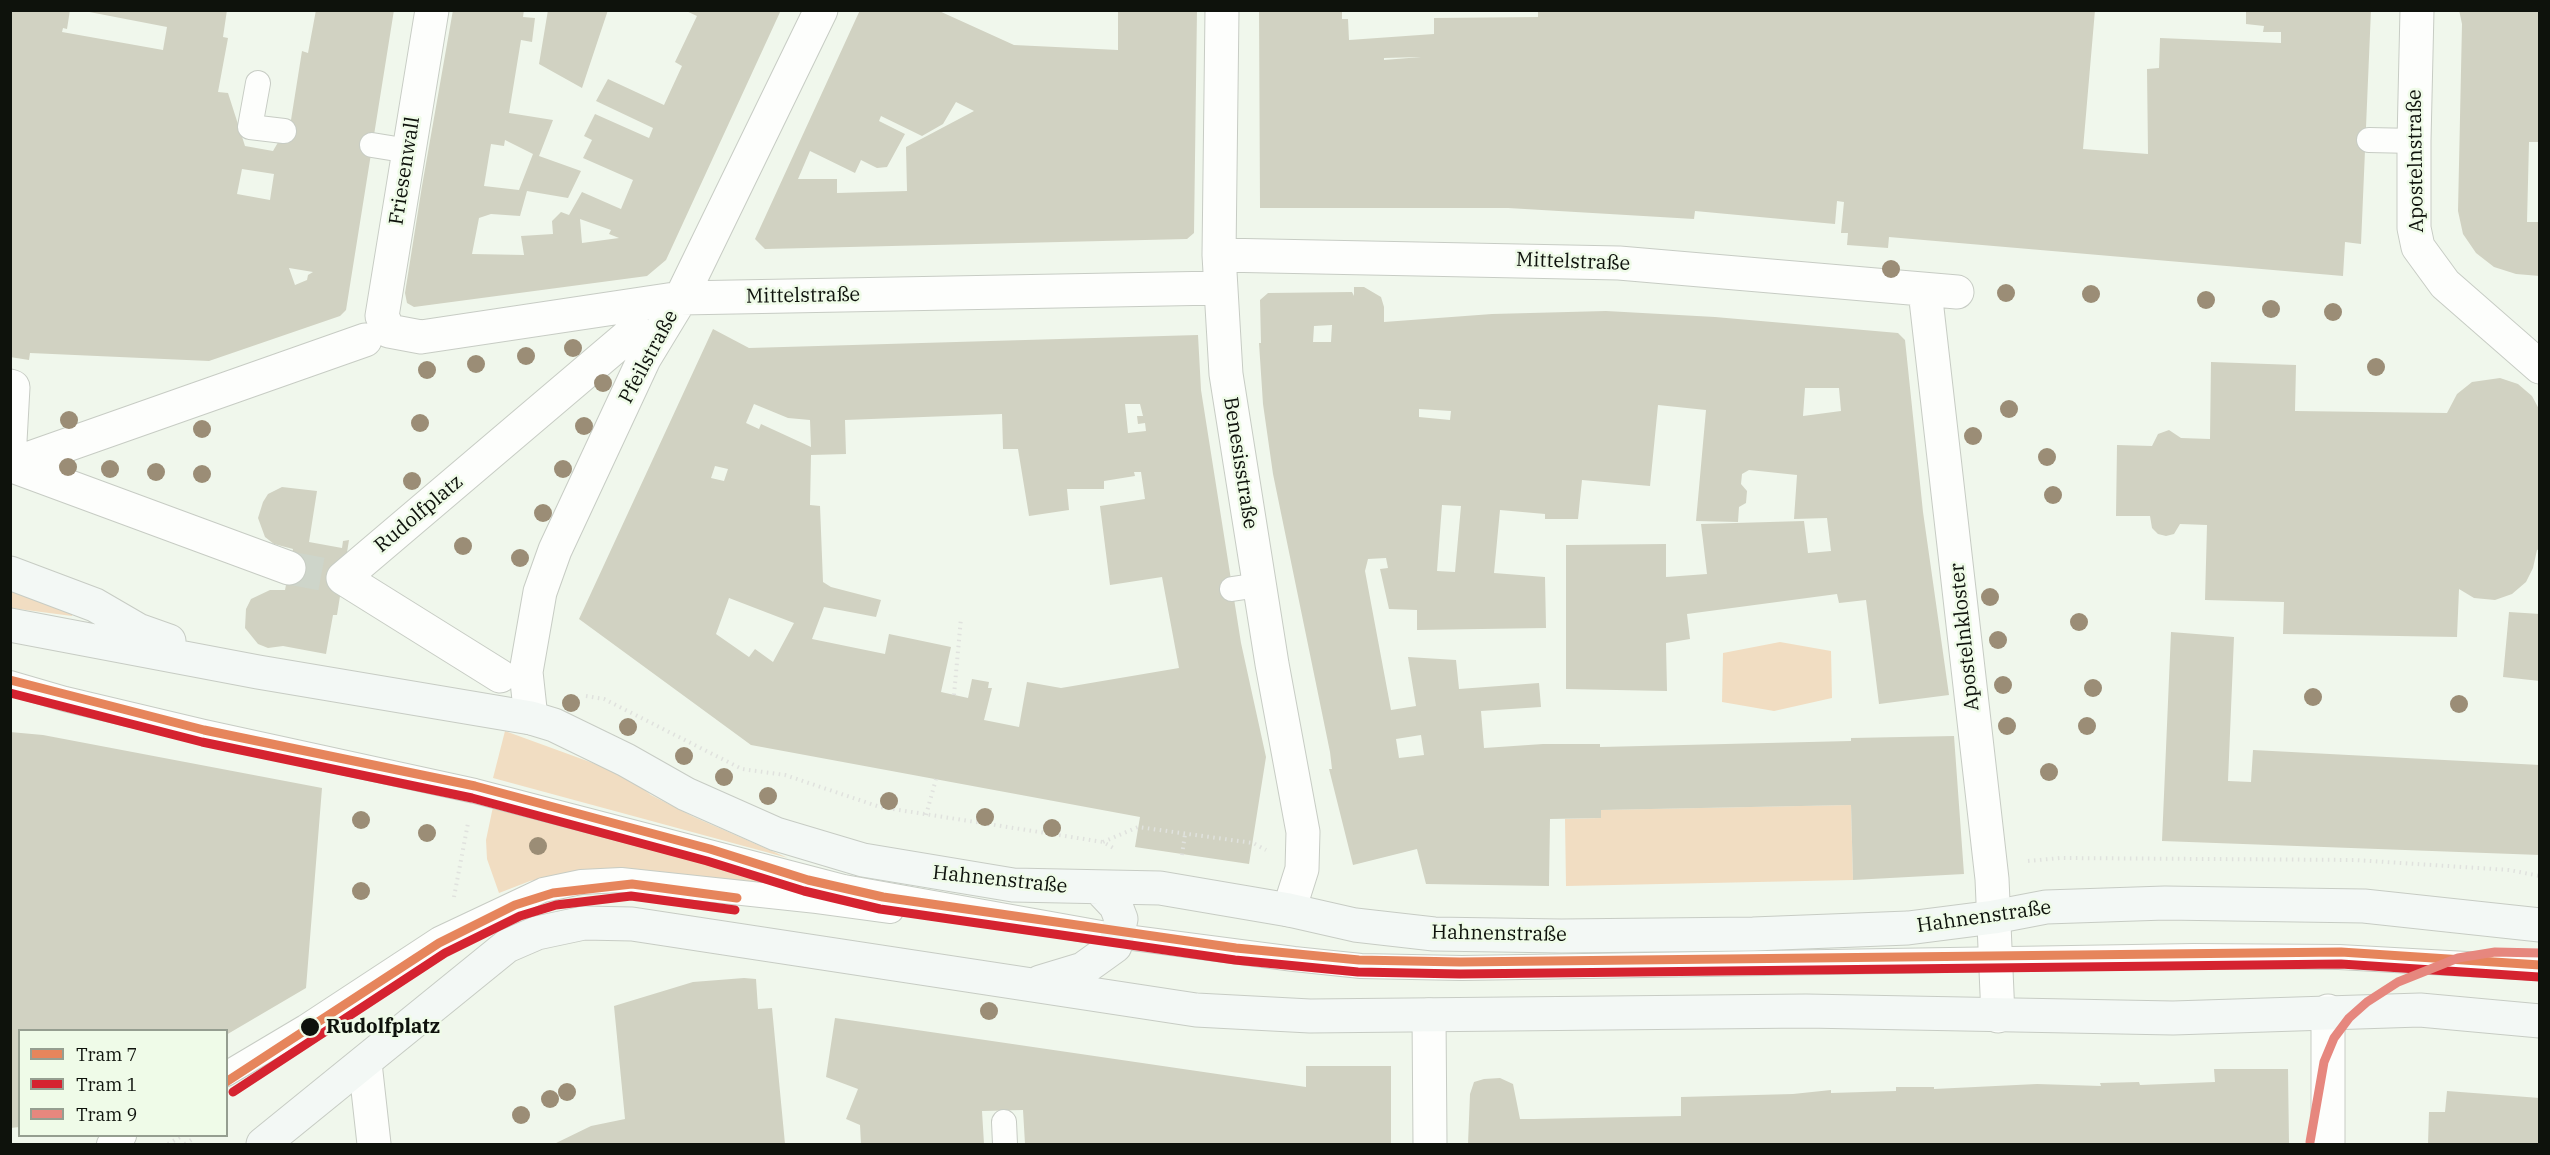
<!DOCTYPE html>
<meta charset="utf-8">
<style>
body{margin:0}
#map{position:relative;width:2550px;height:1155px;overflow:hidden;background:#f0f7ec;font-family:"IBM Plex Serif",serif}
canvas{display:block}
.frame{position:absolute;inset:0;border:12px solid #0e120c;pointer-events:none}
.legend{position:absolute;left:18px;top:1029px;width:210px;height:108px;box-sizing:border-box;background:#effbe8;border:2px solid #959e90;margin:0;padding:8px 10px;list-style:none;font-size:18px;color:#0e120c}
.legend li{display:flex;align-items:center;gap:12px;height:30px}
.legend b{width:30px;border:2px solid #959e90}
</style>
<div id="map">
<canvas width="2550" height="1155"></canvas>
<div class="frame"></div>
<ul class="legend">
<li><b style="height:8px;background:#e6855c"></b>Tram 7</li>
<li><b style="height:8px;background:#d52330"></b>Tram 1</li>
<li><b style="height:8px;background:#e6877e"></b>Tram 9</li>
</ul>
</div>
<script>
const ctx = document.querySelector('canvas').getContext('2d');
ctx.lineJoin = 'round';
function fill(path, color) { ctx.fillStyle = color; ctx.fill(path, 'evenodd'); }
const poly = rows => new Path2D(rows.map(r => 'M' + r).join(''));
function strokePath(path, color, width, dash) { ctx.strokeStyle = color; ctx.lineWidth = width; ctx.lineCap = dash ? 'butt' : 'round'; ctx.setLineDash(dash || []); ctx.stroke(path); }
function write(font, color, halo, rows, align = 'center') {
  ctx.font = font + ' "IBM Plex Serif",serif'; ctx.lineWidth = 5; ctx.setLineDash([]); ctx.textBaseline = 'middle'; ctx.strokeStyle = halo; ctx.fillStyle = color; for (const [text, x, y, turn = 0] of rows) {
    ctx.save(); ctx.translate(x, y); ctx.rotate((+turn || 0) * Math.PI / 180); ctx.textAlign = isNaN(turn) ? turn : align; if (halo) ctx.strokeText(text, 0, 0); ctx.fillText(text, 0, 0); ctx.restore();
  }
}
fill(poly([
 [10,588,72,613,72,616,11,608],
 [1780,642,1831,651,1832,698,1774,711,1722,702,1723,653],
 [505,731,623,774,651,795,694,817,788,858,493,778],
 [494,802,824,893,567,874,530,881,499,893,487,859,486,840],
 [1851,805,1853,880,1566,886,1565,819,1601,818,1601,810]
]), '#f1ddc2');
fill(poly([
 [10,10,70,10,67,29,63,28,62,32,163,50,167,27,79,10,227,10,223,37,228,38,218,92,228,93,245,146,273,151,291,120,302,51,308,53,316,10,394,10,346,310,340,316,209,361,30,353,29,360,10,357],
 [242,169,274,174,270,200,237,194],
 [289,268,313,272,308,275,307,280,295,285],
 [453,10,524,10,523,17,535,18,532,42,521,40,509,113,553,120,539,156,581,171,568,198,527,191,520,216,491,214,479,218,472,254,524,255,521,236,553,234,552,221,561,212,569,215,582,192,621,209,633,180,583,158,592,140,584,136,595,114,649,138,653,128,596,101,608,79,664,105,682,66,675,62,697,16,684,10,781,10,666,260,647,276,414,307,407,303,405,293,422,186],
 [505,140,533,154,519,190,484,186,491,144,504,146],
 [580,219,611,230,609,234,619,238,582,243],
 [548,10,608,10,582,88,539,64],
 [860,10,937,10,1014,45,1118,50,1118,10,1197,10,1194,233,1187,239,765,249,755,239],
 [956,102,974,111,906,147,907,191,837,193,837,179,798,179,810,151,855,173,861,160,877,168,887,167,905,134,879,121,881,116,922,136,943,124],
 [1259,10,1342,10,1342,19,1348,19,1349,40,1434,34,1434,18,1538,17,1538,10,2095,10,2083,149,2148,154,2147,69,2159,68,2160,38,2281,43,2281,32,2263,32,2264,26,2246,24,2246,10,2371,10,2361,244,2345,242,2343,276,1889,237,1888,248,1847,245,1848,233,1841,233,1844,202,1837,201,1835,224,1695,211,1694,219,1508,208,1260,208],
 [1421,57,1384,60,1384,58],
 [2459,10,2540,10,2540,142,2529,142,2527,222,2540,222,2540,276,2516,274,2494,267,2476,253,2463,234,2458,211,2462,24],
 [1354,287,1364,287,1381,297,1384,307,1384,322,1492,314,1606,311,1715,317,1898,333,1905,340,1923,512,1949,695,1879,704,1866,600,1839,603,1837,594,1687,614,1690,639,1666,643,1667,691,1566,689,1566,545,1666,544,1666,577,1707,574,1701,524,1804,521,1808,553,1831,551,1827,518,1794,519,1797,475,1749,470,1742,474,1741,484,1747,491,1746,503,1739,507,1738,522,1696,521,1706,410,1658,405,1650,486,1582,480,1578,519,1545,519,1545,514,1500,510,1494,573,1545,577,1546,628,1417,630,1417,610,1389,609,1380,569,1388,568,1386,558,1368,559,1365,571,1391,710,1416,706,1408,657,1456,660,1459,689,1539,683,1541,707,1481,711,1484,748,1543,744,1600,744,1600,747,1851,741,1851,738,1954,736,1964,874,1853,880,1851,805,1601,810,1601,818,1550,819,1549,886,1426,884,1417,849,1353,865,1329,769,1332,769,1330,752,1273,474,1263,404,1259,343,1261,343,1260,300,1268,293,1352,292,1354,296],
 [1332,325,1331,342,1313,342,1314,326],
 [1805,388,1839,388,1841,411,1803,416],
 [1419,409,1451,411,1450,420,1419,417],
 [1442,505,1461,506,1455,572,1437,571],
 [1421,735,1424,755,1399,758,1396,739],
 [713,329,749,348,1198,335,1201,390,1241,643,1266,757,1249,864,1135,847,1140,817,751,745,579,619],
 [754,404,788,418,810,420,811,447,761,424,759,429,746,423],
 [1125,404,1140,404,1143,416,1137,416,1138,424,1145,423,1146,431,1128,433],
 [1002,414,1003,449,1018,449,1029,516,1069,510,1067,489,1104,489,1104,481,1135,476,1134,472,1141,472,1145,499,1100,506,1110,585,1162,577,1179,668,1061,688,1027,682,1019,727,984,720,992,688,988,688,989,682,972,679,968,698,941,692,951,647,889,634,885,654,812,639,824,607,876,617,881,600,831,587,823,582,820,506,810,505,811,455,846,454,845,420],
 [715,466,728,469,724,481,711,478],
 [729,598,794,623,773,662,755,649,749,657,716,634],
 [2211,362,2296,365,2295,411,2447,413,2457,394,2472,382,2500,378,2518,384,2532,396,2540,411,2540,549,2537,550,2533,568,2526,582,2512,594,2495,600,2474,598,2459,589,2457,637,2283,634,2284,602,2205,600,2207,525,2180,524,2174,534,2166,536,2158,534,2152,528,2150,516,2116,516,2117,445,2152,446,2158,434,2169,430,2181,438,2210,439],
 [282,487,317,491,309,542,342,548,343,541,349,540,337,615,333,615,326,654,283,646,268,648,258,644,245,628,246,609,251,599,270,590,285,590,293,549,274,544,265,537,258,518,263,502,268,494],
 [2509,612,2540,614,2540,681,2503,677],
 [2171,632,2234,637,2228,781,2251,782,2253,750,2540,765,2540,855,2162,841],
 [10,732,43,735,322,788,306,988,226,1035,226,1030,20,1030,20,1127,10,1128],
 [744,978,756,979,758,1009,772,1008,785,1144,554,1144,591,1126,625,1119,614,1006,693,982],
 [835,1018,1306,1087,1306,1066,1391,1066,1391,1144,1025,1144,1023,1110,982,1111,984,1144,861,1144,860,1125,846,1119,858,1089,826,1077],
 [2214,1069,2288,1069,2289,1144,1468,1144,1470,1094,1474,1082,1484,1079,1500,1078,1513,1084,1520,1119,1534,1119,1681,1116,1681,1097,1793,1094,1831,1090,1831,1093,1896,1091,1896,1087,1934,1087,1934,1089,2037,1084,2101,1086,2100,1083,2139,1082,2140,1085,2215,1082],
 [2447,1091,2540,1098,2540,1144,2428,1144,2429,1112,2445,1112]
]), '#d1d2c2');
strokePath(poly([
 [289,568,343,578]
]), '#ced5ca', 33, [33, 16]);
const lane = poly([
 [258,83,250,127,284,131],
 [2369,140,2414,141],
 [372,145,409,151],
 [1232,589,1259,585],
 [10,683,65,699,204,732,475,791,844,887,1118,936,1294,959,1361,966,1462,968,2193,956,2339,957,2540,968],
 [226,1074,305,1027,439,939,543,890,581,882,621,880,817,901,891,911],
 [1004,1122,1005,1144],
 [109,1144,124,1136]
]);
const street = poly([
 [432,10,382,316,389,331,421,337,681,298,1220,288],
 [1222,10,1219,255,1226,374,1272,664,1303,832,1302,869,1289,910],
 [2417,10,2414,141,2414,228,2418,247,2445,284,2540,367],
 [1219,255,1619,263,1957,292],
 [1925,291,1992,879,1998,1016],
 [10,386,13,387,10,441],
 [10,465,365,340],
 [10,465,289,568],
 [500,676,343,578,635,330],
 [531,718,526,672,540,592,555,550,644,359,681,298,821,10],
 [2328,1011,2328,1144],
 [1429,1015,1430,1144],
 [365,1063,374,1144]
]);
const secondary = poly([
 [10,573,95,605,138,630,169,641],
 [10,625,258,672,531,718,554,725,626,760,686,794,776,834,863,860,1013,885,1160,888,1289,910,1355,925,1434,934,1561,936,1753,934,1908,928,1994,917,2046,907,2165,903,2364,906,2540,925],
 [1040,982,1083,969,1115,946,1121,919,1116,906,1099,888],
 [263,1144,507,946,537,933,584,923,632,924,1196,1010,1310,1016,1806,1011,2173,1018,2420,1010,2540,1021]
]);
strokePath(lane, '#c7ccc4', 26);
strokePath(street, '#c7ccc4', 35);
strokePath(secondary, '#c7ccc4', 35);
strokePath(poly([
 [954,695,961,618],
 [586,696,604,699,742,769,785,775,880,807,1103,842,1115,849],
 [926,815,936,779],
 [1103,842,1138,827,1253,843,1266,850],
 [1182,855,1185,834],
 [2028,861,2060,858,2355,860,2509,870,2540,876],
 [454,897,468,823],
 [168,1144,182,1136],
 [185,1144,194,1138]
]), '#e0e2de', 4, [1.5, 4.5]);
strokePath(lane, '#fdfefc', 24);
strokePath(street, '#fdfefc', 33);
strokePath(secondary, '#f3f8f5', 33);
strokePath(poly([
 [10,680,204,730,475,786,710,849,808,880,883,897,1236,948,1359,960,1460,962,2341,952,2540,965],
 [226,1082,439,943,515,905,553,893,632,884,737,898]
]), '#e6855c', 9);
strokePath(poly([
 [10,693,202,742,472,798,707,861,804,891,880,909,1235,960,1358,972,1460,974,2341,964,2539,977],
 [233,1092,445,953,520,916,556,905,631,896,735,910]
]), '#d52330', 9);
strokePath(poly([
 [2310,1142,2324,1062,2334,1038,2349,1018,2367,1002,2398,982,2458,958,2495,952,2540,953]
]), '#e6877e', 9);
ctx.fillStyle = '#9b8d76';
for (const [x, y] of [
 [1891,269],
 [2006,293],
 [2091,294],
 [2206,300],
 [2271,309],
 [2333,312],
 [573,348],
 [526,356],
 [476,364],
 [2376,367],
 [427,370],
 [603,383],
 [2009,409],
 [69,420],
 [420,423],
 [584,426],
 [202,429],
 [1973,436],
 [2047,457],
 [68,467],
 [110,469],
 [563,469],
 [156,472],
 [202,474],
 [412,481],
 [2053,495],
 [543,513],
 [463,546],
 [520,558],
 [1990,597],
 [2079,622],
 [1998,640],
 [2003,685],
 [2093,688],
 [2313,697],
 [571,703],
 [2459,704],
 [2007,726],
 [2087,726],
 [628,727],
 [684,756],
 [2049,772],
 [724,777],
 [768,796],
 [889,801],
 [985,817],
 [361,820],
 [1052,828],
 [427,833],
 [538,846],
 [361,891],
 [989,1011],
 [567,1092],
 [550,1099],
 [521,1115]
]) { ctx.beginPath(); ctx.arc(x, y, 9, 0, 2 * Math.PI); ctx.fill(); }
for (const [x, y, r, color] of [
 [310,1027,10,"#0e120c"]
]) { const dot = new Path2D(); dot.arc(x, y, r, 0, 2 * Math.PI); ctx.fillStyle = color; ctx.fill(dot); strokePath(dot, '#effbe8', 2); }
write('20px', '#0e120c', '#effbe8', [
 ["Apostelnstraße",2416,161,-91],
 ["Friesenwall",405,171,-81],
 ["Mittelstraße",1573,262,2],
 ["Mittelstraße",803,296,-1],
 ["Pfeilstraße",649,357,-62],
 ["Benesisstraße",1240,463,81],
 ["Rudolfplatz",419,514,-40],
 ["Apostelnkloster",1965,637,-96],
 ["Hahnenstraße",1000,880,6],
 ["Hahnenstraße",1984,917,-8],
 ["Hahnenstraße",1499,934,1]
]);
write('bold 20px', '#0e120c', '#effbe8', [
 ["Rudolfplatz",326,1027]
], 'left');
</script>
